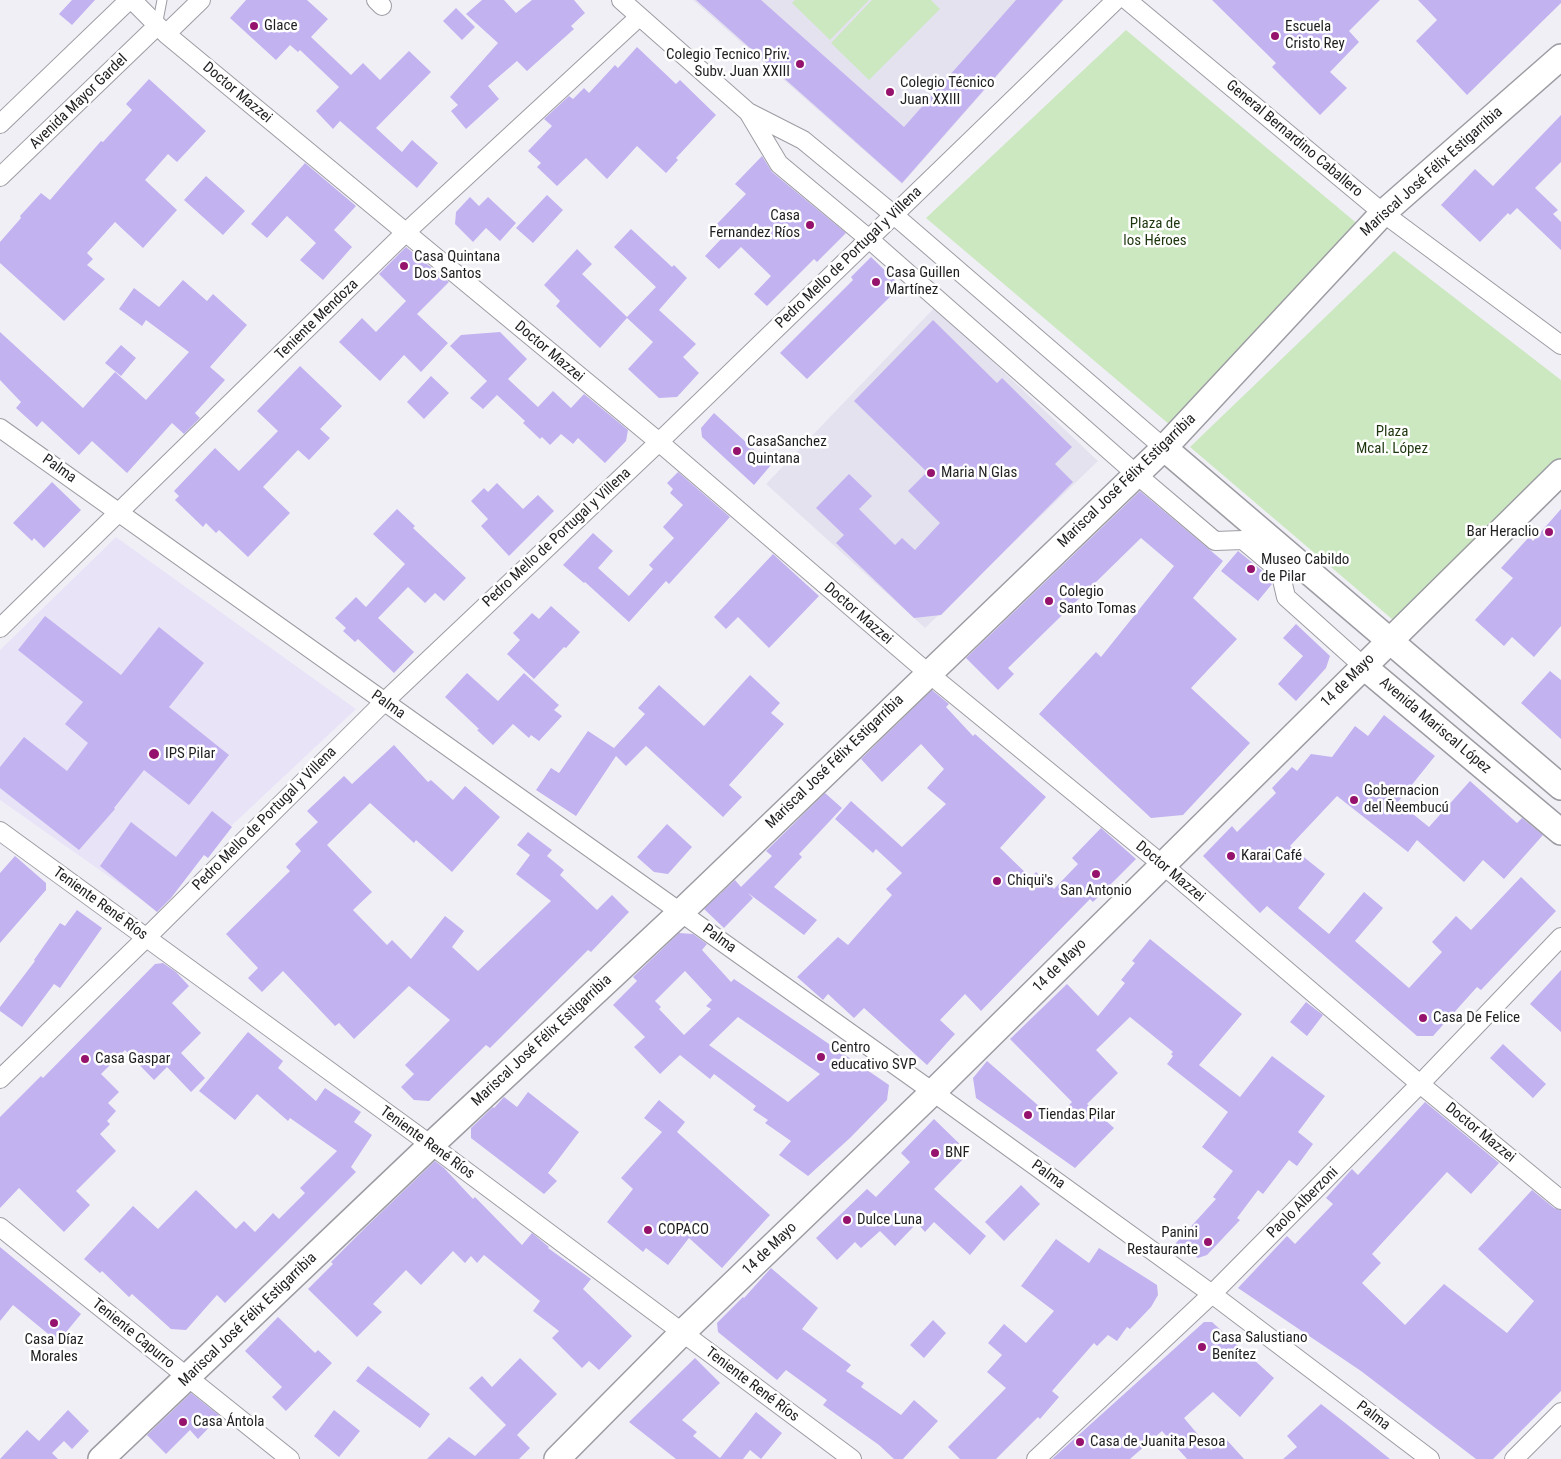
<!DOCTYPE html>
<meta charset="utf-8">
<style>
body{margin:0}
canvas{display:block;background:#f1eff6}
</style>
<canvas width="1561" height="1459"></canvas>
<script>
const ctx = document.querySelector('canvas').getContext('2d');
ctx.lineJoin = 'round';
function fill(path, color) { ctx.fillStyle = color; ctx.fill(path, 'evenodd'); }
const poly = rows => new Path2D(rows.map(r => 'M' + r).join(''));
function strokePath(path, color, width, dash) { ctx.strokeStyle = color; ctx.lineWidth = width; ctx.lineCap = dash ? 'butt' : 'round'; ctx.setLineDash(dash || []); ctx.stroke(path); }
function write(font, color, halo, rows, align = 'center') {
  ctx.font = font + ' "Roboto Condensed",sans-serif'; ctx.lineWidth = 5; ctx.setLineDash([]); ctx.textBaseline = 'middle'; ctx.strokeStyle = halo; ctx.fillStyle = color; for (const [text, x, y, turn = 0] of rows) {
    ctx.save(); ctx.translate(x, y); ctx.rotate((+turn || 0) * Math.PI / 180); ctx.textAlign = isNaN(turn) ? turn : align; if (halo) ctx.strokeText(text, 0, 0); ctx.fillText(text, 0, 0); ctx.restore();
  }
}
fill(poly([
 [693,0,1064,0,902,184],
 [935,307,1098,461,925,628,766,484]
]), '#e5e2f0');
fill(poly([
 [116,537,356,709,148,904,0,800,0,650]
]), '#e9e3f8');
fill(poly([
 [795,0,869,0,830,40,792,3],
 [872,0,931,0,940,9,869,80,831,43],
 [1126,30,1366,231,1170,425,926,218],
 [1394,251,1561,380,1561,461,1399,625,1190,447]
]), '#cce8c0');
fill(poly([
 [72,0,95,0,72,25,59,14],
 [246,0,307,0,328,19,311,37,351,75,363,63,380,80,409,51,431,72,376,128,402,152,412,140,438,163,417,188,340,121,333,129,316,111,339,87,300,50,298,52,290,45,276,60,230,18],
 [482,0,504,0,516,13,532,0,574,0,585,13,571,26,574,29,527,71,517,61,488,86,499,99,466,129,451,111,458,105,450,97,498,43,466,14],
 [696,0,761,0,904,127,1016,0,1063,0,902,183],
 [1212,0,1380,0,1349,31,1359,42,1330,72,1347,88,1320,115,1272,67,1276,63],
 [1418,0,1561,0,1561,3,1467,95,1416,41,1437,20],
 [456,8,475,27,462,40,443,21],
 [637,47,676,84,680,80,716,115,676,158,678,160,666,173,637,146,607,179,586,158,557,186,537,167,541,163,528,151,552,126,544,119,569,96,573,99,584,88,589,93,615,65,618,68],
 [149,79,206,131,177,162,168,154,145,180,177,210,143,248,115,222,87,253,93,259,87,265,105,279,64,321,0,263,0,242,21,218,20,216,41,193,50,200,101,141,103,142,132,110,126,104],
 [1561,115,1561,162,1535,188,1558,210,1553,214,1561,222,1561,250,1517,208,1510,215,1508,213,1480,242,1441,205,1475,169,1493,186],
 [762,156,772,172,846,233,817,262,814,259,767,306,754,294,771,276,741,247,719,269,705,256,722,238,713,228,746,194,735,184],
 [305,163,356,206,334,230,352,247,323,280,300,260,316,243,287,216,267,238,251,224],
 [206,176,245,211,223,235,184,200],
 [547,195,563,210,533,243,516,228],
 [470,197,479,206,488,197,516,223,500,241,486,228,473,242,455,224,456,212],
 [631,229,672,267,674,265,687,278,659,310,696,344,683,357,699,373,677,397,659,398,628,369,653,342,627,318,600,348,556,306,560,301,544,285,577,249,592,264,582,274,627,317,656,287,614,247],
 [406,247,449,282,417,314,448,343,421,372,404,355,380,381,339,342,362,318,376,332,406,301,379,274],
 [871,257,901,286,807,379,780,353,853,280,851,277],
 [183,280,207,301,213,294,247,325,210,367,225,380,195,413,200,418,184,434,172,423,127,473,92,441,79,455,42,421,37,427,16,408,21,402,0,380,0,332,83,408,115,372,146,400,189,352,146,320,142,326,119,309,134,288,159,307],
 [933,320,997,383,1002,378,1072,447,1055,464,1073,482,941,615,914,618,836,543,844,535,816,508,849,474,872,496,859,509,895,545,902,538,915,550,940,523,908,491,927,472,854,401],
 [500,332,527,359,508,379,538,407,553,391,571,408,584,394,628,430,626,441,605,463,578,438,573,444,561,434,550,445,542,437,540,439,523,423,525,421,497,395,483,409,470,398,487,381,450,346,461,335],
 [121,345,136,358,121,376,105,363],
 [300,366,342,406,320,429,330,438,309,460,298,450,263,487,290,513,248,557,219,530,216,533,206,523,203,527,175,500,179,496,174,491,215,448,239,471,278,431,257,411],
 [431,376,449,393,424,419,407,402],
 [714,413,771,465,754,485,702,437,701,428],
 [678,472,730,517,669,584,666,581,629,622,585,582,584,583,563,565,593,533,613,551,598,568,629,596,653,569,649,565,674,538,663,527,683,505,670,493,673,489,667,483],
 [52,482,81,510,44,548,34,538,32,541,13,523],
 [497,483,523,509,538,495,554,511,509,556,481,526,488,519,471,501,484,488,488,492],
 [1140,491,1223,561,1193,598,1237,639,1191,688,1250,743,1183,815,1151,818,1039,714,1096,652,1101,657,1174,566,1141,538,1008,668,1014,674,998,690,966,658],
 [397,509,415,526,413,528,466,578,444,601,435,593,425,603,408,587,378,618,414,652,394,673,358,639,355,642,343,631,346,628,335,618,356,597,366,607,405,564,373,534],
 [1561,509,1561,626,1534,657,1512,637,1504,646,1475,620,1513,578,1501,568,1529,537,1533,541],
 [1238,551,1270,577,1272,584,1258,601,1221,571],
 [773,554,819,596,769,648,738,617,726,629,714,617],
 [551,606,580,632,566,648,564,647,534,679,507,654,520,640,513,633,532,613,539,619],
 [45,616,121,675,159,627,204,663,169,707,229,755,189,805,144,770,114,808,115,809,79,850,0,788,0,767,24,737,67,771,88,743,65,724,83,702,18,650],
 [1296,624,1330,656,1326,668,1296,701,1278,684,1303,656,1283,638],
 [1550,671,1561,680,1561,739,1521,703],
 [467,673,498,701,524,673,559,705,554,710,562,716,539,741,531,735,529,738,513,724,493,745,477,730,479,729,445,697],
 [750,675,780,703,771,713,784,724,729,785,742,797,723,817,646,746,626,766,616,756,576,816,536,790,551,768,559,773,588,731,614,748,645,714,638,708,659,685,704,726],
 [932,690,949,704,946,707,973,736,975,734,1046,797,1000,848,1031,878,1036,872,1054,889,1078,864,1072,858,1101,828,1136,859,1093,902,1090,899,981,1011,965,994,940,1020,955,1034,927,1065,864,1008,854,1018,828,994,823,1000,797,977,838,937,848,945,892,895,886,889,902,873,876,849,873,853,835,819,851,801,902,847,946,804,927,788,944,769,921,744,882,782,861,759],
 [1384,715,1435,756,1398,802,1429,827,1470,781,1517,823,1522,818,1543,835,1504,879,1483,860,1464,882,1417,840,1408,852,1337,796,1290,846,1325,874,1298,908,1329,934,1364,892,1383,908,1355,941,1409,988,1442,952,1432,942,1456,916,1471,930,1521,877,1556,911,1481,990,1477,987,1433,1036,1417,1036,1267,906,1260,913,1203,856,1232,826,1237,832,1276,793,1272,788,1292,767,1297,771,1311,754,1332,757,1355,726,1368,736],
 [394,745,428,782,431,780,453,800,465,786,500,817,452,872,416,840,414,843,370,803,327,845,372,892,353,910,387,945,392,940,411,959,445,916,464,931,452,947,478,971,551,901,516,874,530,855,517,845,528,832,552,850,547,856,564,870,560,875,597,910,612,895,629,912,591,952,588,950,490,1048,486,1045,429,1101,414,1100,401,1087,414,1074,405,1065,450,1020,409,986,354,1039,339,1023,335,1026,283,971,262,992,248,978,258,968,226,934,290,871,286,867,301,851,295,844,318,822,307,811,344,776,352,784],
 [825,793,842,808,799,854,802,857,774,887,817,920,804,935,748,893,753,898,724,928,704,909,735,880,741,887,772,856,766,851],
 [212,811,232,827,208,858,204,855,171,898,157,912,100,866,131,822,176,857],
 [667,824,692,847,668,874,654,872,637,857],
 [15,856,46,883,46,890,0,943,0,873],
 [77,910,102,928,60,988,54,984,22,1027,0,1011,0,1007,35,961,34,960,60,923,65,926],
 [679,933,693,934,707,944,702,950,731,982,734,979,889,1085,887,1100,850,1138,808,1176,779,1155,791,1141,765,1123,768,1120,753,1110,756,1106,714,1074,710,1079,680,1055,660,1074,634,1047,645,1037,613,1005,637,981,633,977],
 [685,971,712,1000,706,1006,711,1009,684,1035,659,1009,661,1007,655,1001],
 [738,1017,820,1074,788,1102,709,1045],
 [1150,939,1242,1014,1199,1065,1240,1097,1272,1056,1325,1096,1298,1132,1313,1144,1297,1166,1289,1160,1263,1194,1258,1190,1237,1218,1240,1220,1207,1255,1198,1258,1175,1244,1216,1199,1213,1197,1233,1171,1202,1147,1228,1112,1167,1064,1173,1056,1171,1054,1173,1052,1130,1017,1096,1050,1118,1073,1087,1104,1114,1128,1075,1168,976,1098,973,1078,987,1061,1055,1120,1072,1102,1010,1039,1067,984,1098,1016,1125,983,1121,980,1135,963,1132,961],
 [163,963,176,972,189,986,172,1003,201,1033,181,1053,205,1078,191,1092,167,1067,154,1080,125,1050,101,1074,119,1092,108,1103,116,1111,107,1121,110,1124,100,1134,116,1151,76,1191,90,1205,64,1232,19,1188,0,1208,0,1117,41,1076,43,1078,155,964],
 [1561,970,1561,1032,1530,1004],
 [1306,1002,1323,1015,1307,1036,1290,1022],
 [248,1032,283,1061,278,1068,316,1101,325,1088,361,1112,354,1122,372,1135,351,1167,356,1172,225,1303,217,1295,186,1330,171,1329,132,1294,129,1297,102,1271,100,1273,84,1259,133,1206,158,1229,196,1190,236,1229,244,1221,255,1232,273,1213,279,1219,305,1193,300,1188,337,1151,290,1118,288,1121,257,1094,235,1120,199,1091],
 [1503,1044,1546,1084,1533,1098,1490,1058],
 [528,1092,579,1132,548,1173,557,1181,544,1194,471,1138,471,1128,493,1107,494,1108,504,1097,517,1107],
 [659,1100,685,1122,677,1132,770,1215,722,1268,689,1238,668,1265,646,1248,643,1252,607,1222,633,1189,621,1178,662,1132,644,1118],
 [1425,1102,1499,1163,1471,1194,1447,1172,1372,1254,1381,1263,1362,1283,1405,1325,1444,1284,1507,1333,1534,1301,1478,1249,1532,1190,1554,1208,1561,1210,1561,1391,1493,1459,1476,1459,1361,1371,1238,1288,1287,1236,1295,1244,1333,1204,1326,1198,1352,1169,1358,1175],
 [934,1119,969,1153,934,1189,986,1236,970,1255,934,1222,925,1232,917,1223,895,1246,880,1231,861,1248,855,1242,837,1260,816,1238,867,1189,876,1197,910,1162,901,1153],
 [435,1161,444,1168,473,1199,475,1197,522,1245,532,1233,549,1247,548,1248,591,1279,583,1289,632,1336,599,1370,589,1361,582,1368,552,1338,559,1331,533,1311,540,1301,484,1255,477,1263,471,1256,465,1263,453,1251,421,1285,406,1270,373,1304,382,1312,357,1337,308,1289,333,1264,331,1262,367,1226],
 [1021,1185,1040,1204,1004,1241,985,1222],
 [1056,1239,1089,1263,1099,1248,1157,1285,1158,1295,1151,1307,1130,1329,1127,1327,1117,1341,1108,1335,1097,1346,1094,1343,1052,1391,1059,1397,1040,1419,1038,1417,996,1459,960,1459,948,1447,1006,1388,987,1372,1002,1355,988,1343,1004,1324,1026,1343,1054,1311,1021,1286],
 [0,1247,81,1314,58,1342,13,1305,0,1321],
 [771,1268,818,1308,802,1329,851,1365,846,1371,864,1383,861,1387,901,1415,914,1400,938,1421,903,1459,894,1459,879,1445,823,1405,827,1400,786,1370,777,1380,718,1332,717,1323,743,1297,744,1298],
 [278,1317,315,1353,318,1350,332,1363,286,1411,272,1397,282,1387,245,1351],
 [933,1320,946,1333,924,1358,910,1345],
 [1204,1322,1212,1322,1274,1378,1240,1417,1213,1392,1184,1418,1211,1450,1225,1438,1244,1459,1187,1459,1162,1431,1130,1459,1052,1459],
 [520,1358,557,1394,517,1435,530,1448,519,1459,427,1459,449,1437,475,1456,506,1425,469,1388,482,1376,492,1387],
 [695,1358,720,1383,682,1420,697,1432,693,1436,720,1458,756,1412,782,1433,761,1459,750,1450,743,1459,676,1459,629,1422],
 [368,1366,430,1414,420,1428,356,1381],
 [191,1393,220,1416,198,1439,190,1430,166,1454,147,1435],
 [1321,1404,1349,1426,1390,1459,1283,1459,1297,1447,1287,1436],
 [68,1410,89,1431,72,1449,64,1441,52,1453,58,1459,0,1459,27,1430,39,1441],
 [334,1410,360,1431,339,1457,314,1436]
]), '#c2b2f0');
const lane = poly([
 [157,26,162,0]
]);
const street = poly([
 [132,0,166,34,659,442,928,673,1163,865,1420,1084,1561,1200],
 [376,0,382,6],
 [621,0,748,112,803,140,894,215,1164,448],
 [1127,0,1383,213,1561,345],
 [166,34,201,0],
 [748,112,779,164,869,239,1136,474,1215,541,1243,540,1280,571,1286,597,1363,666],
 [0,124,129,0],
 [0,177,157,26],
 [0,428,933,1092,1212,1294,1430,1459],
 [0,628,405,233,639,17],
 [0,831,431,1145,852,1459],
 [0,1079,146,938,384,702,659,442,1116,0],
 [0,1227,290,1459],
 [1036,1459,1212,1294,1420,1084,1561,937],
 [1514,1459,1561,1412]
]);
const secondary = poly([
 [1164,448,1561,787],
 [1363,666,1561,832],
 [101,1459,431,1145,681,912,1164,448,1383,213,1561,57],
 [557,1459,682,1333,933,1092,1561,472]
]);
strokePath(lane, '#9d9ca3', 11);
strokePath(street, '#9d9ca3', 20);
strokePath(secondary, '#9d9ca3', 28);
strokePath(lane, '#fff', 9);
strokePath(street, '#fff', 18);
strokePath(secondary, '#fff', 25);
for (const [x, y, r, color] of [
 [254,26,5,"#95136c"],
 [1275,36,5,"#95136c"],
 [800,64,5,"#95136c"],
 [890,92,5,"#95136c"],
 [810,225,5,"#95136c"],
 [404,266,5,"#95136c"],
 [876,282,5,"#95136c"],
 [737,451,5,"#95136c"],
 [931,473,5,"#95136c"],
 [1549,532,5,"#95136c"],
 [1251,569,5,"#95136c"],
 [1049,601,5,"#95136c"],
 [154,754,6,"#95136c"],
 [1354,800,5,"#95136c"],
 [1231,856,5,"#95136c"],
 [1096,874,5,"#95136c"],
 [997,881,5,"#95136c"],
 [1423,1018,5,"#95136c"],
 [821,1057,5,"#95136c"],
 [85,1059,5,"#95136c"],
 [1028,1115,5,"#95136c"],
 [935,1153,5,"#95136c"],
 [847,1220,5,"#95136c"],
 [648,1230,5,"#95136c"],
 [1208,1242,5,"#95136c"],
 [54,1323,5,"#95136c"],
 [1202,1347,5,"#95136c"],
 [183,1422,5,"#95136c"],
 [1080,1442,5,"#95136c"]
]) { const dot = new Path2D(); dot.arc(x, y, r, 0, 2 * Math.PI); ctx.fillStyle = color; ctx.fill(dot); strokePath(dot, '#fff', 2); }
write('15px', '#1f1e21', '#fff', [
 ["Glace",264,26],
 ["Escuela",1285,27],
 ["Cristo Rey",1285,44],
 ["Colegio Tecnico Priv.",790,55,"right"],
 ["Subv. Juan XXIII",790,72,"right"],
 ["Colegio Técnico",900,83],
 ["Juan XXIII",900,100],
 ["Casa",800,216,"right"],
 ["Fernandez Ríos",800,233,"right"],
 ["Casa Quintana",414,257],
 ["Dos Santos",414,274],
 ["Casa Guillen",886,273],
 ["Martínez",886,290],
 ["CasaSanchez",747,442],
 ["Quintana",747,459],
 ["Maria N Glas",941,473],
 ["Bar Heraclio",1539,532,"right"],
 ["Museo Cabildo",1261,560],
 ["de Pilar",1261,577],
 ["Colegio",1059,592],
 ["Santo Tomas",1059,609],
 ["IPS Pilar",165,754],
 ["Gobernacion",1364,791],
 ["del Ñeembucú",1364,808],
 ["Karai Café",1241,856],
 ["Chiqui's",1007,881],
 ["San Antonio",1096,891,"center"],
 ["Casa De Felice",1433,1018],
 ["Centro",831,1048],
 ["educativo SVP",831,1065],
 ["Casa Gaspar",95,1059],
 ["Tiendas Pilar",1038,1115],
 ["BNF",945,1153],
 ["Dulce Luna",857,1220],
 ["COPACO",658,1230],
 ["Panini",1198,1233,"right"],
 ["Restaurante",1198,1250,"right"],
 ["Casa Salustiano",1212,1338],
 ["Benítez",1212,1355],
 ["Casa Díaz",54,1340,"center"],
 ["Morales",54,1357,"center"],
 ["Casa Ántola",193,1422],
 ["Casa de Juanita Pesoa",1090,1442]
], 'left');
write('15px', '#1f1e21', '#fff', [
 ["Doctor Mazzei",237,93,40],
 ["Avenida Mayor Gardel",79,102,-44],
 ["General Bernardino Caballero",1294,139,40],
 ["Mariscal José Félix Estigarribia",1432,172,-42],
 ["Pedro Mello de Portugal y Villena",849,258,-44],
 ["Teniente Mendoza",317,320,-44],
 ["Doctor Mazzei",549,352,40],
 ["Palma",59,469,35],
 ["Mariscal José Félix Estigarribia",1127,481,-44],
 ["Pedro Mello de Portugal y Villena",557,538,-43],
 ["Doctor Mazzei",858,614,41],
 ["14 de Mayo",1348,681,-45],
 ["Palma",388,705,35],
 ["Avenida Mariscal López",1435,726,40],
 ["Mariscal José Félix Estigarribia",835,762,-44],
 ["Pedro Mello de Portugal y Villena",265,819,-45],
 ["Doctor Mazzei",1170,872,40],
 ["Teniente René Ríos",100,904,36],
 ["Palma",719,939,36],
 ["14 de Mayo",1060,966,-45],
 ["Mariscal José Félix Estigarribia",542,1041,-43],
 ["Doctor Mazzei",1480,1133,39],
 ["Teniente René Ríos",427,1143,36],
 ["Palma",1048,1175,36],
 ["Paolo Alberzoni",1303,1203,-45],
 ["14 de Mayo",770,1249,-44],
 ["Mariscal José Félix Estigarribia",248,1320,-44],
 ["Teniente Capurro",133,1334,39],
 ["Teniente René Ríos",752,1385,37],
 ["Palma",1373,1416,37]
]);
write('15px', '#1d360e', '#fff', [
 ["Plaza de",1155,224],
 ["los Héroes",1155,241],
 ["Plaza",1392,432],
 ["Mcal. López",1392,449]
]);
</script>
